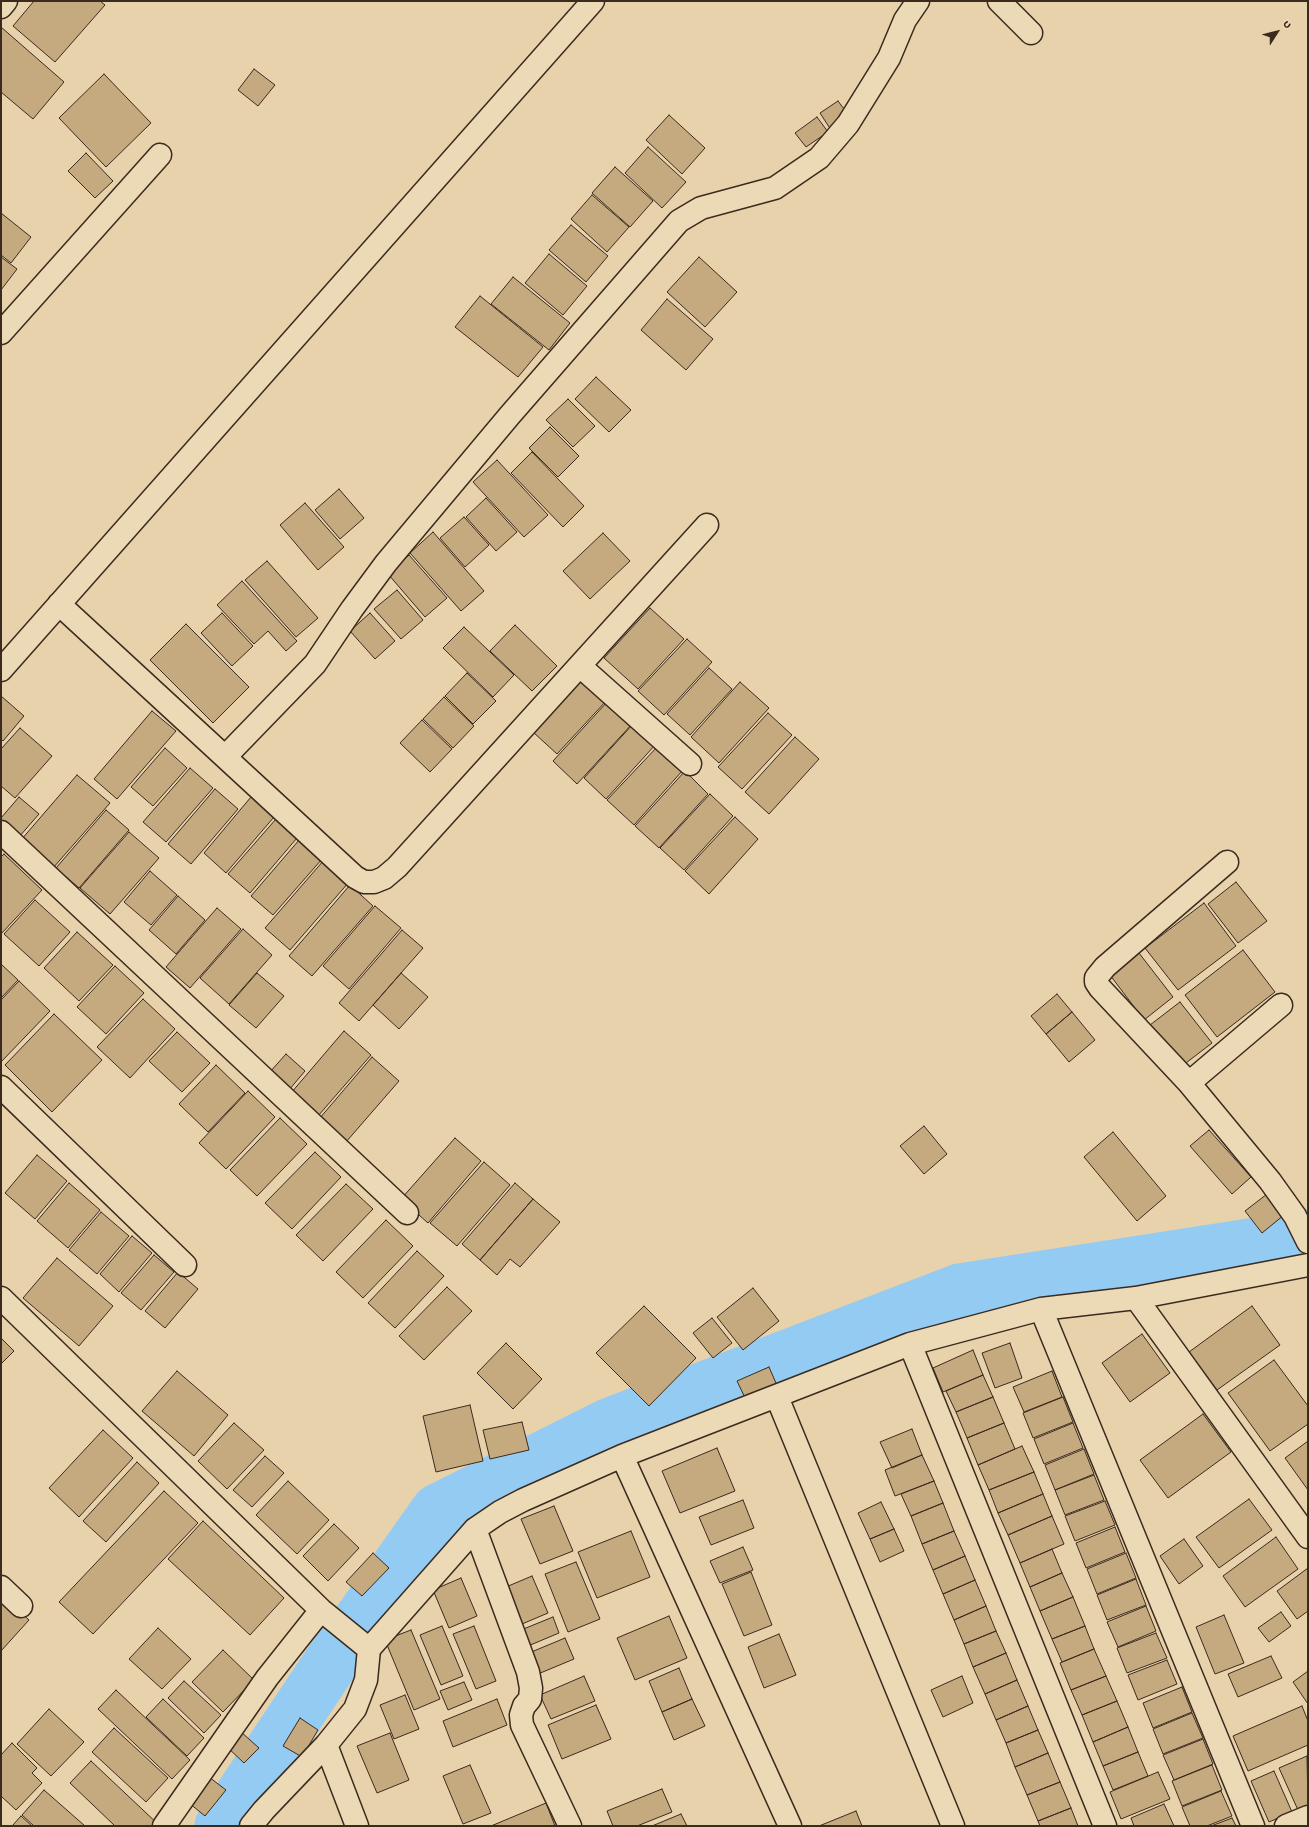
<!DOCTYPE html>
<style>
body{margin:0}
#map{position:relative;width:1309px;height:1827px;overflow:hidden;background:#e8d2ac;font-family:"Gochi Hand",sans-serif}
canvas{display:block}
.frame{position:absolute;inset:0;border:2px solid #3b2a1e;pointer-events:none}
.north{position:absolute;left:1257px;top:12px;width:40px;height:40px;-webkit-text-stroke:3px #ecdab7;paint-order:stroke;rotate:54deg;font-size:11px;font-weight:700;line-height:16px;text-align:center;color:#3b2a1e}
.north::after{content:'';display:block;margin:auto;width:14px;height:18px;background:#3b2a1e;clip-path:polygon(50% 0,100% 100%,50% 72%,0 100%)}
</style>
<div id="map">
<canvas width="1309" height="1827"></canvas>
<div class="frame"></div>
<div class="north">U</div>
</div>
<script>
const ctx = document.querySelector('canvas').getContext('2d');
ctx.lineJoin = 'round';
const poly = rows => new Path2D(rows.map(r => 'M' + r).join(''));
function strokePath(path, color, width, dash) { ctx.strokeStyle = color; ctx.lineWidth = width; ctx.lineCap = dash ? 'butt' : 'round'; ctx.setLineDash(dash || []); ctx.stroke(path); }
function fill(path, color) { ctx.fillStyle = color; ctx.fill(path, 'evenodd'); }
strokePath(poly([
 [222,1826,332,1661,438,1511,608,1426,960,1291,1308,1237]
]), '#94cbf3', 55);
const building = poly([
 [34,1,100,1,105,5,55,62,13,26,34,1],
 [1,27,64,82,33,119,1,92,1,27],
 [254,69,275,85,258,106,238,90,254,69],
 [104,74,151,123,106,167,59,118,104,74],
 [838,101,850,117,831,130,820,113,838,101],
 [669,115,705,148,682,174,646,140,669,115],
 [817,117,828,132,806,147,795,133,817,117],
 [648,147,686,182,662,208,625,173,648,147],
 [86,153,113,181,95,198,68,171,86,153],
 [615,167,653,201,630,227,592,193,615,167],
 [592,195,629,227,607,252,571,219,592,195],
 [1,213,31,237,11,263,1,255,1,213],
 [571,225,608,256,586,282,549,250,571,225],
 [549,254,587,286,563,315,525,283,549,254],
 [1,257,17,269,1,290,1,257],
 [699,257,737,292,705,327,667,292,699,257],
 [513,277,570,323,549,350,491,304,513,277],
 [480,296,543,347,518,377,455,327,480,296],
 [667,299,713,339,686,370,641,330,667,299],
 [596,377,631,410,609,432,575,399,596,377],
 [568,399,595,426,573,447,546,420,568,399],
 [550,427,579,456,558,477,529,448,550,427],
 [532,452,584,506,563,527,511,473,532,452],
 [497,460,548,515,524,537,473,482,497,460],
 [339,489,364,518,340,539,315,510,339,489],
 [486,498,517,532,496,551,466,517,486,498],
 [305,503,344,547,318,570,280,525,305,503],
 [464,517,489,545,465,567,440,538,464,517],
 [433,532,484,591,461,611,410,553,433,532],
 [603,533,630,561,590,599,563,571,603,533],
 [409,555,447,598,425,617,388,574,409,555],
 [267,561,318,618,296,637,245,580,267,561],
 [242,581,297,641,286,651,268,631,254,644,217,605,242,581],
 [397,590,423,620,401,639,374,609,397,590],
 [650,608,684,639,638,689,604,658,650,608],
 [222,613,253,646,232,666,201,633,222,613],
 [370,613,395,641,375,659,350,631,370,613],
 [186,624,249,687,213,723,150,660,186,624],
 [515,625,557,666,532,691,490,651,515,625],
 [464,627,514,675,493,697,443,648,464,627],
 [687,639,712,662,664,715,638,691,687,639],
 [709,668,732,689,690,735,667,714,709,668],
 [467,673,496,701,473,724,445,696,467,673],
 [583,677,607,700,557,754,533,732,583,677],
 [740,682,769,708,719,763,691,737,740,682],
 [1,696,24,716,3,741,1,739,1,696],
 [444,697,474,726,453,748,423,719,444,697],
 [608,701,632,724,577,784,553,761,608,701],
 [152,711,176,731,117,799,94,779,152,711],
 [768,713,792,735,742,789,718,767,768,713],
 [422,720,452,749,430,772,400,743,422,720],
 [633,724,656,744,606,799,584,778,633,724],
 [20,728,52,756,15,798,1,786,1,749,20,728],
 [795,737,819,759,769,814,745,792,795,737],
 [658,746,683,770,634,825,607,800,658,746],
 [165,748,187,768,153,806,131,787,165,748],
 [190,768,213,788,166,842,143,822,190,768],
 [685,771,708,794,659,848,635,826,685,771],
 [77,775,110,803,53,868,21,840,77,775],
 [215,789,238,809,191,864,168,844,215,789],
 [710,794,733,816,684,870,660,848,710,794],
 [19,797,39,814,19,837,1,822,1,818,19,797],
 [251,797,274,817,226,873,204,853,251,797],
 [106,810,129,830,79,888,56,868,106,810],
 [735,817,758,839,709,894,685,871,735,817],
 [276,819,297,838,250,893,228,874,276,819],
 [129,832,159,858,110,914,80,888,129,832],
 [300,839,322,859,273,915,251,896,300,839],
 [4,854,42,890,1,934,1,857,4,854],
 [324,860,349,882,290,950,265,928,324,860],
 [150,871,177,895,151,925,124,902,150,871],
 [1236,882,1267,921,1238,943,1208,904,1236,882],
 [350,885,373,906,312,976,289,956,350,885],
 [178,896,205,920,176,954,149,930,178,896],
 [35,900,70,932,39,966,4,934,35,900],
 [1204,903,1236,946,1178,990,1145,948,1204,903],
 [375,906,401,928,349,989,323,966,375,906],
 [217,908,241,929,190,988,166,967,217,908],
 [243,929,272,955,229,1004,200,978,243,929],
 [402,930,423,948,359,1021,339,1003,402,930],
 [77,932,113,965,79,1001,44,968,77,932],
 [1243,950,1275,992,1217,1037,1185,995,1243,950],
 [1139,953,1173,997,1144,1020,1110,975,1139,953],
 [1,964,18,980,1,998,1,964],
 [115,966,144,993,106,1034,77,1007,115,966],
 [257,973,284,996,256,1028,229,1005,257,973],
 [401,973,428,997,399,1029,373,1005,401,973],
 [19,981,50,1011,1,1062,1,1000,19,981],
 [1057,994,1072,1012,1046,1034,1031,1016,1057,994],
 [143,999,175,1029,130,1078,97,1047,143,999],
 [1180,1002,1212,1043,1182,1066,1150,1025,1180,1002],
 [1072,1012,1095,1040,1069,1062,1046,1034,1072,1012],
 [54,1014,102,1060,52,1112,5,1065,54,1014],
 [344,1031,371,1055,318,1116,291,1093,344,1031],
 [177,1032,210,1063,182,1092,149,1061,177,1032],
 [286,1054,305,1071,289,1090,269,1073,286,1054],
 [372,1057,399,1081,346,1142,319,1119,372,1057],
 [216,1065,245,1093,208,1132,179,1104,216,1065],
 [248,1091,275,1117,226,1169,199,1143,248,1091],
 [280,1118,307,1144,257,1196,230,1170,280,1118],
 [924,1126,947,1154,924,1174,900,1146,924,1126],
 [1209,1130,1251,1177,1232,1194,1190,1146,1209,1130],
 [1113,1132,1166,1196,1137,1221,1084,1157,1113,1132],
 [455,1138,481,1161,428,1223,401,1199,455,1138],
 [315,1152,341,1177,292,1229,265,1203,315,1152],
 [37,1155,67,1181,35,1219,5,1193,37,1155],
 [484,1162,510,1185,457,1246,430,1223,484,1162],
 [69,1183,100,1210,68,1248,37,1221,69,1183],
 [515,1183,533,1199,480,1260,462,1244,515,1183],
 [346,1184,373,1209,323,1261,296,1235,346,1184],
 [1267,1194,1284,1215,1262,1233,1245,1211,1267,1194],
 [533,1199,560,1222,520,1267,510,1259,497,1275,480,1260,533,1199],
 [101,1212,129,1236,97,1274,69,1250,101,1212],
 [386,1220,413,1246,363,1298,336,1272,386,1220],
 [132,1236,152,1253,119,1292,100,1274,132,1236],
 [417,1251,444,1276,395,1328,368,1303,417,1251],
 [154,1255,174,1272,141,1310,121,1293,154,1255],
 [57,1258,113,1306,79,1346,23,1298,57,1258],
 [178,1272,198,1289,165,1328,145,1311,178,1272],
 [447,1287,472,1311,424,1360,399,1336,447,1287],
 [753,1288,779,1321,743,1350,717,1317,753,1288],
 [644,1306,696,1358,649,1406,596,1353,644,1306],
 [1252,1306,1280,1345,1217,1390,1189,1352,1252,1306],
 [712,1318,732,1343,713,1358,693,1333,712,1318],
 [1142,1334,1170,1373,1130,1402,1102,1363,1142,1334],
 [1,1338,14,1351,1,1364,1,1338],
 [506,1343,542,1379,513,1409,477,1373,506,1343],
 [1010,1343,1022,1378,995,1388,982,1353,1010,1343],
 [973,1350,983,1375,943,1392,933,1368,973,1350],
 [1274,1360,1308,1406,1308,1424,1270,1451,1228,1393,1274,1360],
 [769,1367,779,1390,748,1404,737,1381,769,1367],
 [177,1371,228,1415,194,1456,142,1411,177,1371],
 [1052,1371,1062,1397,1024,1412,1013,1387,1052,1371],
 [983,1375,993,1397,956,1412,946,1391,983,1375],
 [993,1397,1004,1423,967,1438,956,1412,993,1397],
 [1063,1397,1073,1422,1033,1438,1023,1413,1063,1397],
 [470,1405,483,1461,436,1472,423,1416,470,1405],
 [1203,1414,1231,1452,1168,1498,1140,1460,1203,1414],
 [522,1422,529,1450,490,1459,483,1430,522,1422],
 [234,1423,264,1450,227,1489,198,1461,234,1423],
 [1004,1423,1015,1449,978,1465,967,1438,1004,1423],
 [1073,1423,1083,1448,1044,1464,1034,1439,1073,1423],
 [912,1429,922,1455,892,1468,880,1442,912,1429],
 [103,1430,133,1458,79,1517,49,1488,103,1430],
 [1308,1441,1308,1490,1285,1458,1308,1441],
 [1022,1446,1034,1472,989,1490,978,1465,1022,1446],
 [717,1448,735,1491,680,1513,662,1471,717,1448],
 [1084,1449,1094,1474,1055,1490,1045,1465,1084,1449],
 [922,1455,934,1481,895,1496,885,1470,922,1455],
 [265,1456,284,1473,252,1507,233,1490,265,1456],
 [137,1462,159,1483,106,1542,83,1521,137,1462],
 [1034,1472,1043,1494,998,1513,989,1490,1034,1472],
 [1094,1475,1104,1500,1065,1515,1055,1490,1094,1475],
 [288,1481,329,1520,297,1554,256,1515,288,1481],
 [934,1481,943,1503,911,1516,901,1494,934,1481],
 [164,1491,198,1523,93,1634,59,1602,164,1491],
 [1043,1494,1052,1516,1008,1535,998,1513,1043,1494],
 [1249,1499,1272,1530,1219,1568,1196,1537,1249,1499],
 [743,1500,754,1528,711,1545,699,1517,743,1500],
 [1105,1501,1115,1525,1075,1541,1065,1516,1105,1501],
 [881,1502,894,1529,870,1539,858,1513,881,1502],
 [943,1503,954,1531,922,1544,911,1516,943,1503],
 [554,1506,573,1551,540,1564,521,1519,554,1506],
 [1052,1516,1064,1544,1020,1563,1008,1535,1052,1516],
 [203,1521,284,1598,250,1635,168,1559,203,1521],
 [334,1524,359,1548,328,1581,303,1556,334,1524],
 [1115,1527,1125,1552,1086,1568,1076,1543,1115,1527],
 [894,1529,904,1551,880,1562,870,1539,894,1529],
 [631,1531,650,1577,597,1598,578,1552,631,1531],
 [954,1531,965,1556,933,1570,922,1544,954,1531],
 [1276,1537,1298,1569,1245,1607,1223,1576,1276,1537],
 [1184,1539,1203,1566,1179,1584,1160,1556,1184,1539],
 [743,1547,753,1570,720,1583,710,1561,743,1547],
 [1052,1549,1062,1573,1030,1587,1020,1563,1052,1549],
 [373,1553,389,1568,362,1596,346,1582,373,1553],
 [1126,1553,1136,1578,1097,1594,1087,1569,1126,1553],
 [965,1556,975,1580,943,1594,933,1570,965,1556],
 [576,1562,600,1619,568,1632,545,1574,576,1562],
 [1308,1568,1308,1611,1297,1619,1277,1591,1308,1568],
 [751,1572,772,1625,744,1636,722,1584,751,1572],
 [1062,1573,1073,1597,1040,1611,1030,1587,1062,1573],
 [532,1576,548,1613,522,1624,506,1587,532,1576],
 [461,1578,477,1616,449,1628,433,1590,461,1578],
 [1136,1579,1146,1605,1107,1620,1097,1595,1136,1579],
 [975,1580,986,1606,954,1620,943,1594,975,1580],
 [1,1595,29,1620,1,1651,1,1595],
 [1073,1597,1085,1626,1052,1639,1040,1611,1073,1597],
 [986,1606,996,1631,964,1644,954,1620,986,1606],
 [1146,1606,1156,1631,1118,1647,1107,1622,1146,1606],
 [1281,1612,1291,1626,1269,1642,1258,1628,1281,1612],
 [1224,1615,1244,1663,1215,1674,1196,1627,1224,1615],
 [669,1616,687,1658,635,1680,617,1638,669,1616],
 [553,1617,559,1633,528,1646,521,1630,553,1617],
 [442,1626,463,1676,441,1685,420,1635,442,1626],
 [474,1626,496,1681,476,1689,453,1634,474,1626],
 [1085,1626,1094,1649,1062,1662,1052,1639,1085,1626],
 [158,1628,191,1659,162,1689,129,1659,158,1628],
 [411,1630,440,1699,414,1710,385,1640,411,1630],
 [996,1631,1006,1653,973,1667,964,1644,996,1631],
 [1156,1633,1167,1658,1127,1673,1117,1648,1156,1633],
 [779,1634,796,1675,764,1688,748,1647,779,1634],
 [565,1638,574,1659,538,1674,529,1653,565,1638],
 [1094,1649,1106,1676,1071,1690,1060,1663,1094,1649],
 [223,1650,254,1680,223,1712,192,1682,223,1650],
 [1006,1653,1017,1680,985,1694,973,1667,1006,1653],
 [1271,1656,1282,1678,1238,1697,1228,1674,1271,1656],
 [1167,1660,1177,1684,1138,1700,1128,1675,1167,1660],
 [679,1668,692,1699,662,1712,649,1681,679,1668],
 [1308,1671,1308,1704,1293,1682,1308,1671],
 [584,1676,595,1701,551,1719,540,1695,584,1676],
 [962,1676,973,1703,943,1717,931,1690,962,1676],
 [1106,1676,1117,1701,1082,1715,1071,1690,1106,1676],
 [1017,1680,1028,1706,996,1720,985,1694,1017,1680],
 [184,1681,221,1715,204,1733,168,1698,184,1681],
 [464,1682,472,1700,448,1710,440,1691,464,1682],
 [1182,1687,1192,1712,1153,1728,1143,1703,1182,1687],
 [116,1690,190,1760,172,1779,98,1709,116,1690],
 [405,1695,419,1729,394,1739,380,1705,405,1695],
 [163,1699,204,1738,187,1756,146,1717,163,1699],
 [497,1699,507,1725,453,1747,443,1721,497,1699],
 [692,1699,705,1726,674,1740,662,1712,692,1699],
 [1117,1701,1128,1727,1093,1742,1082,1715,1117,1701],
 [596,1705,611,1739,562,1759,548,1725,596,1705],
 [1028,1706,1038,1730,1006,1743,996,1720,1028,1706],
 [1302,1706,1308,1721,1308,1745,1248,1771,1233,1736,1302,1706],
 [49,1709,84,1742,51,1776,17,1744,49,1709],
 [1192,1713,1203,1738,1163,1754,1153,1729,1192,1713],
 [300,1718,318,1730,302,1757,283,1746,300,1718],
 [1128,1727,1138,1752,1103,1766,1093,1742,1128,1727],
 [114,1728,168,1778,146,1802,92,1752,114,1728],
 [1038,1730,1048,1753,1015,1767,1006,1743,1038,1730],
 [240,1731,259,1748,244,1763,226,1746,240,1731],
 [390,1733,409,1780,377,1793,357,1746,390,1733],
 [1203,1739,1213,1764,1174,1780,1163,1755,1203,1739],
 [12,1743,37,1768,32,1773,42,1783,16,1810,1,1796,1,1755,12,1743],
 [1138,1752,1148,1776,1113,1790,1103,1766,1138,1752],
 [1048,1753,1060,1782,1027,1795,1015,1767,1048,1753],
 [1307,1756,1308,1805,1298,1810,1279,1768,1307,1756],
 [91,1761,160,1826,115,1826,70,1783,91,1761],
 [470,1765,491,1813,463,1824,443,1776,470,1765],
 [1212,1765,1222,1790,1182,1806,1172,1781,1212,1765],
 [1274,1771,1292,1812,1269,1822,1251,1781,1274,1771],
 [1158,1772,1170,1799,1121,1819,1110,1792,1158,1772],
 [209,1777,226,1790,205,1816,189,1803,209,1777],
 [1060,1782,1071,1808,1038,1821,1027,1795,1060,1782],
 [662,1789,672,1812,637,1826,613,1826,607,1811,662,1789],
 [44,1790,85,1826,34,1826,22,1815,44,1790],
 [1221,1791,1232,1816,1207,1826,1190,1826,1182,1807,1221,1791],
 [546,1803,555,1826,491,1826,546,1803],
 [1164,1804,1174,1826,1134,1826,1131,1818,1164,1804],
 [1071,1808,1078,1826,1040,1826,1038,1821,1071,1808],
 [856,1811,862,1826,819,1826,856,1811],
 [681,1814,687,1826,652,1826,681,1814],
 [21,1816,32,1826,12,1826,21,1816],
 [1232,1818,1236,1826,1211,1826,1232,1818]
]);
fill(building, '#c5a97f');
strokePath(building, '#3b2a1e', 1);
const street = poly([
 [999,1,1031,33],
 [1,7,6,1],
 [1,333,160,155],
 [59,604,355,877,364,882,374,882,384,878,397,867,707,525],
 [580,666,690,764],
 [1,670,593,1],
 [225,757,315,664,352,609,386,563,510,415,679,221,701,208,775,188,819,158,848,124,889,58,905,20,918,1],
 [1,832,407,1213],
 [1227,862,1105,967,1096,978,1096,982,1100,988,1189,1083,1270,1181,1295,1216,1308,1242],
 [1189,1083,1281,1005],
 [1,1087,185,1265],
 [1,1298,321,1610,369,1649,366,1680,355,1709,326,1745,264,1810,251,1826],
 [1136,1298,1308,1537],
 [1041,1309,1253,1826],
 [910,1344,1105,1826],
 [777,1397,953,1826],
 [622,1456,790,1826],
 [475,1529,528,1672,531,1688,530,1699,524,1706,521,1715,522,1725,570,1826],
 [1,1587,21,1606],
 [369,1649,475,1529,500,1512,523,1500,622,1456,910,1344,1041,1309,1136,1298,1308,1265],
 [326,1745,357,1826],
 [164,1826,267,1678,321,1610],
 [1286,1826,1308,1817]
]);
strokePath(street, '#3b2a1e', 25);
strokePath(street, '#ecdab7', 22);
</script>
